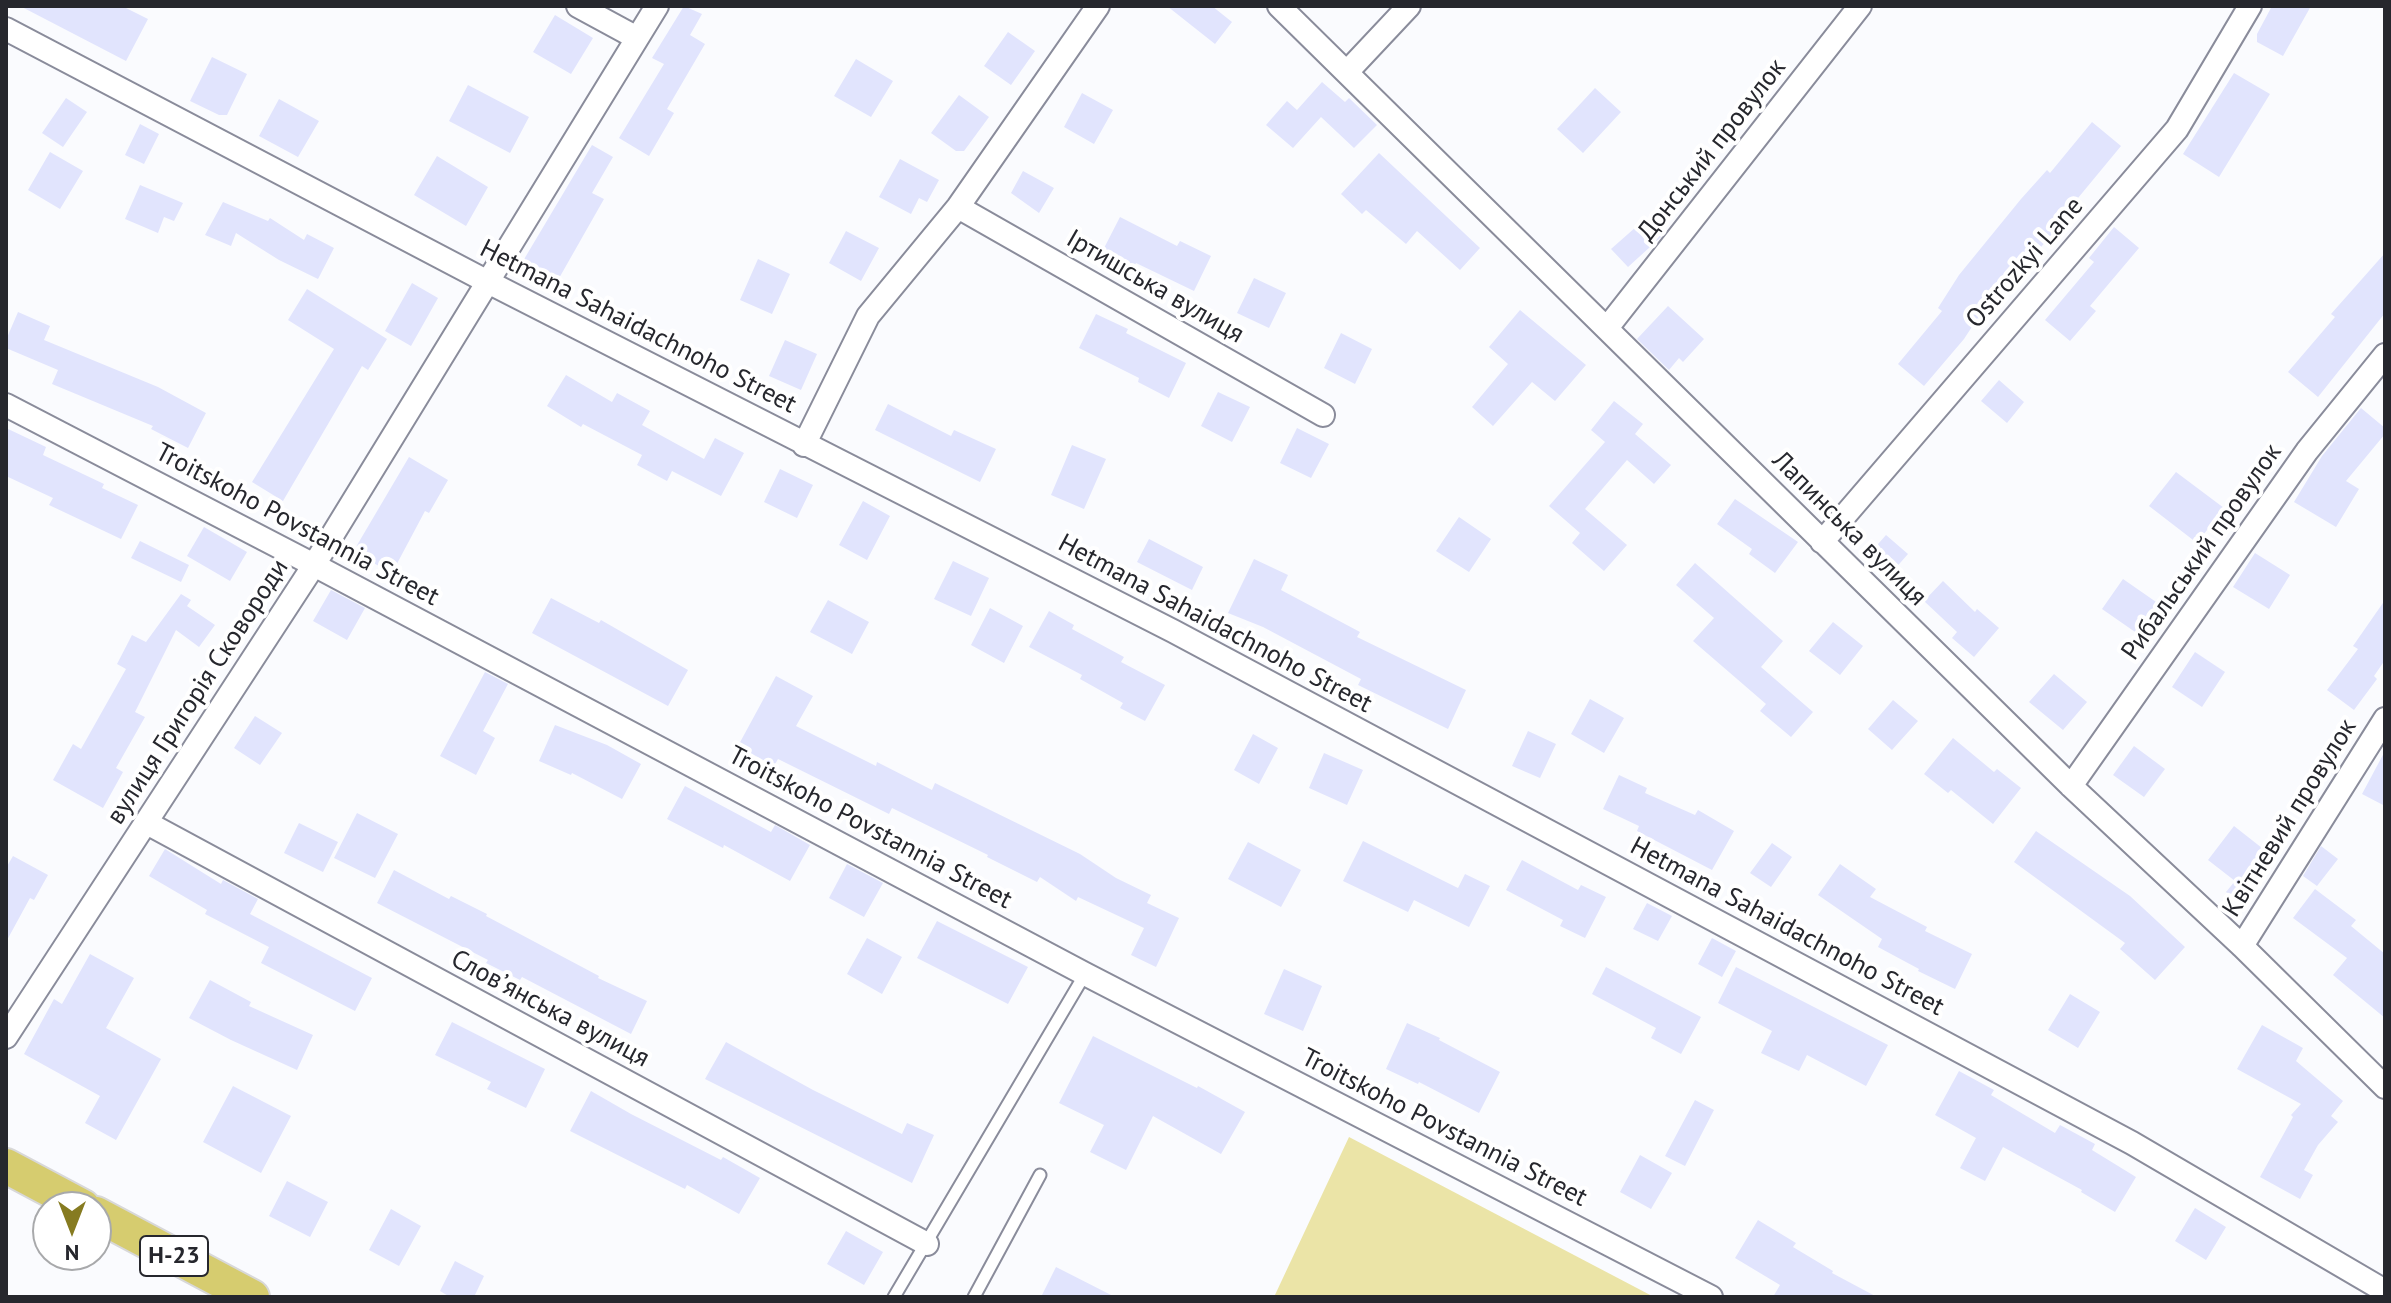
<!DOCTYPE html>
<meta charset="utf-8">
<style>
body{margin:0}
#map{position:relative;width:2391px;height:1303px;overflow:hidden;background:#fafbfe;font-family:"PT Sans",sans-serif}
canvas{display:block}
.frame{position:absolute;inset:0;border:8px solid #26272d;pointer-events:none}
.north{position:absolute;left:32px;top:1191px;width:80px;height:80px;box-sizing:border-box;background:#fff;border:2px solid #a8a9ab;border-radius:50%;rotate:180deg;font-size:22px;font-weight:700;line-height:32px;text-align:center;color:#26272d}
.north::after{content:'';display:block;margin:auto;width:28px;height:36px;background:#867b21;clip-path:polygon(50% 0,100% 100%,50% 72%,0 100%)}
</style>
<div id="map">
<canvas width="2391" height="1303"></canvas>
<div class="frame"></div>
<div class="north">N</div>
</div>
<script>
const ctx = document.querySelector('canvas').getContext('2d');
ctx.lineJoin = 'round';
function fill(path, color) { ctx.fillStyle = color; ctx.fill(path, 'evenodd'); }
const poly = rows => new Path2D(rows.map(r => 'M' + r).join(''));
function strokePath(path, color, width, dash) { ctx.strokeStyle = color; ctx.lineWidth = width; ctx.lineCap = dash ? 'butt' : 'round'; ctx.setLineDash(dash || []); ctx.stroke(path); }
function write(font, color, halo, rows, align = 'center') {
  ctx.font = font + ' "PT Sans",sans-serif'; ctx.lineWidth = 8; ctx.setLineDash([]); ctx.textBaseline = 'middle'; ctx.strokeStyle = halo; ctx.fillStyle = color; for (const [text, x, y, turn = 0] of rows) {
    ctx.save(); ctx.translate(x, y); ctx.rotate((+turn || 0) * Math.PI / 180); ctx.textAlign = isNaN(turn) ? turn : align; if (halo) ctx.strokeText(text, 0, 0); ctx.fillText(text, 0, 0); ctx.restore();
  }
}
fill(poly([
 [1349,1137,1654,1297,1274,1297]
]), '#ebe4a7');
fill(poly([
 [20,6,122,6,148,19,126,61],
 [684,6,702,14,690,35,705,44,667,109,674,113,649,156,619,138,664,64,652,58],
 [1167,6,1212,6,1232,22,1215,44],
 [2272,6,2311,6,2283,56,2257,42,2257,34],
 [555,15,593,38,571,74,533,52],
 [1008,32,1035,51,1011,85,984,66],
 [212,57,247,74,227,115,219,115,190,101],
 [856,59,893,81,871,117,834,96],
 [2234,73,2270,94,2219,177,2183,154],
 [1322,82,1345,102,1349,98,1377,125,1354,148,1321,117,1293,148,1266,125,1287,101,1297,110],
 [468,85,529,117,510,153,449,121],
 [1595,88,1621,112,1583,153,1557,129],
 [1082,93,1113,110,1094,144,1064,127],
 [959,95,989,117,964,151,956,151,931,133],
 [66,98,87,112,63,147,42,133],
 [279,99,319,121,298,157,259,136],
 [2092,122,2121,146,2078,198,2081,200,2008,286,2002,281,1964,339,1924,386,1898,364,1942,311,1938,308,1959,275,2021,199,2047,170,2050,173],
 [140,124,159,134,144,164,125,155],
 [592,145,613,157,592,193,604,199,558,280,523,261],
 [50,152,83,171,60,209,28,190],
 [1379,153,1480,248,1460,270,1417,231,1406,244,1366,210,1362,214,1341,194],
 [437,156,488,187,466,226,414,195],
 [900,159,939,180,927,202,919,198,911,214,879,197],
 [1023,171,1054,188,1039,213,1011,193],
 [140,185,183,203,174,221,164,217,158,233,125,219],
 [223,202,268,221,270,218,304,240,307,234,334,248,318,279,279,260,236,233,231,246,205,235],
 [1120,217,1177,246,1180,241,1211,256,1194,291,1136,263,1134,267,1102,252],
 [1645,219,1661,237,1628,267,1611,249],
 [2114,227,2139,248,2090,306,2096,311,2070,341,2045,320,2094,262,2089,258],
 [846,231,879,248,861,281,829,263],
 [2385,253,2385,313,2318,397,2288,372,2335,317,2331,314],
 [758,259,790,274,772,314,740,300],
 [1254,278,1286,293,1269,328,1237,313],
 [412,283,438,298,411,346,385,331],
 [307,289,387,339,368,370,362,366,283,501,252,482,334,349,288,320],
 [1668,306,1704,339,1683,362,1679,358,1669,370,1637,339],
 [1520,310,1586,365,1555,401,1532,382,1493,426,1472,407,1508,364,1489,347],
 [18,312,50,326,44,340,158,387,206,413,188,448,151,429,153,426,52,384,58,370,6,348,6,340],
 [1096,314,1128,329,1126,333,1186,363,1169,398,1138,382,1139,378,1079,348],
 [1341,333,1372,349,1355,384,1324,368],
 [785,340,817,354,801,390,769,376],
 [566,375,612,402,617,393,650,411,642,425,704,459,715,438,744,453,721,496,672,471,667,481,637,465,642,455,583,424,581,427,547,406],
 [1999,380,2024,402,2007,423,1981,401],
 [1218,392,1250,407,1232,442,1201,426],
 [1614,401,1643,424,1635,434,1671,465,1654,484,1627,460,1585,509,1627,545,1604,571,1572,543,1580,533,1549,506,1605,442,1591,430],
 [888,404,951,436,954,430,996,449,980,482,875,430],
 [2361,408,2385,428,2385,434,2346,481,2359,489,2336,527,2294,502,2322,456],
 [6,428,46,447,43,455,104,484,102,488,138,505,121,539,49,505,53,498,6,476],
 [1297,428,1329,444,1311,478,1280,463],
 [1072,445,1106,459,1084,509,1051,495],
 [409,457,448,480,429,513,425,511,392,573,353,552],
 [780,469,813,485,797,518,764,502],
 [2176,472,2224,508,2197,543,2149,506],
 [1735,499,1798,542,1775,573,1749,554,1752,549,1717,524],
 [863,501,890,516,867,560,839,545],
 [1459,517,1491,539,1469,572,1436,551],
 [204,527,247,552,230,581,187,556],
 [1886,535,1908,554,1893,571,1871,552],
 [1149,539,1203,567,1192,590,1137,562],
 [140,541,189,565,181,582,131,558],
 [2255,553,2290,575,2269,609,2233,587],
 [1254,559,1288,575,1281,590,1360,632,1357,637,1466,690,1448,729,1358,685,1361,679,1263,627,1228,613],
 [953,561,989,578,971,616,934,599],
 [1695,563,1783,641,1761,667,1813,712,1791,737,1760,711,1766,704,1693,641,1714,618,1676,585],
 [2123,579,2159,604,2138,634,2102,609],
 [1943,581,1975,612,1977,609,1999,628,1974,657,1952,638,1957,632,1924,601],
 [331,590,365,608,347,640,313,621],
 [181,594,191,600,187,606,215,625,199,647,176,630,135,712,145,717,116,768,123,772,103,808,53,780,73,744,81,749,126,669,117,664,132,635,146,642],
 [551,598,599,623,601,620,688,670,668,706,532,633],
 [828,600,869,622,852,654,810,632],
 [2385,600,2385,660,2374,676,2377,679,2354,710,2327,690,2358,649,2353,646],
 [990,608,1023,626,1004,663,971,645],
 [1049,611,1074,625,1072,629,1124,657,1121,662,1165,685,1145,721,1120,708,1123,703,1080,679,1082,675,1029,647],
 [1833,622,1863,646,1840,675,1809,651],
 [2195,652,2225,672,2202,707,2172,687],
 [485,672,508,684,483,731,495,738,476,775,440,756],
 [2054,674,2087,702,2063,730,2029,702],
 [776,676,813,696,796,726,876,766,877,762,932,790,935,783,1080,854,1116,878,1151,895,1147,903,1179,918,1156,967,1131,955,1144,928,1078,897,1076,901,1040,877,1037,882,987,857,988,855,892,808,889,814,778,759,774,766,738,746],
 [1590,699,1624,718,1604,753,1571,734],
 [1893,700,1918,721,1892,750,1868,729],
 [255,716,282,733,260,765,234,748],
 [555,725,607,745,641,764,622,799,572,773,571,775,539,761],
 [1528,731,1556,744,1540,778,1512,766],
 [1253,734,1278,748,1259,784,1234,770],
 [1953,738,1994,772,1997,769,2021,788,1993,824,1951,790,1948,793,1924,774],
 [2134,746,2165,769,2144,797,2113,775],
 [2385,751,2385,806,2362,794],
 [1324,753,1363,770,1347,805,1309,788],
 [1619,775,1647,788,1645,793,1695,815,1698,810,1734,831,1712,870,1637,831,1639,826,1603,809],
 [685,786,771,832,775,825,810,845,790,881,724,845,723,848,667,819],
 [357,813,398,834,375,878,334,858],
 [299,823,338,842,323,872,284,853],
 [2234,826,2276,859,2241,904,2226,892,2235,881,2208,860],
 [2036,831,2130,896,2185,947,2155,980,2120,949,2125,943,2014,862],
 [1363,841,1458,888,1465,874,1490,886,1469,927,1414,900,1408,912,1343,881],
 [1248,842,1301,870,1281,907,1228,879],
 [1772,843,1792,857,1771,887,1750,873],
 [2321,846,2338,859,2317,886,2303,876],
 [165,849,221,884,223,880,258,899,250,914,372,978,355,1011,261,963,269,947,205,914,207,910,149,876],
 [13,856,48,875,34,900,30,898,6,942,6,868],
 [1522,860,1578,890,1581,885,1606,897,1585,938,1560,926,1563,920,1506,890],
 [847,864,883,883,864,917,829,898],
 [1840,864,1876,889,1870,897,1927,927,1925,931,1972,954,1955,989,1918,971,1919,969,1878,947,1882,939,1818,895],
 [394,870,449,899,451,896,487,914,486,916,599,976,598,978,647,1001,631,1034,522,977,520,980,486,963,488,960,377,903],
 [2315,889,2356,920,2351,926,2385,954,2385,1018,2333,975,2347,958,2293,918],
 [1647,903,1672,916,1658,941,1633,929],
 [937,921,1028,967,1008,1004,917,958],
 [867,938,902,957,882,994,847,974],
 [1712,938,1736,951,1722,977,1698,964],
 [90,954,134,978,106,1028,161,1059,116,1140,85,1123,100,1096,24,1054,54,999,62,1004],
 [1606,967,1701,1017,1681,1054,1651,1038,1656,1028,1592,994],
 [1736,967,1888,1045,1866,1086,1807,1055,1799,1071,1761,1053,1772,1031,1718,1003],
 [1284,969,1322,986,1303,1031,1264,1014],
 [210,980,251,1002,249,1006,313,1035,297,1070,231,1040,189,1018],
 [2070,994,2100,1012,2078,1048,2048,1030],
 [452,1022,545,1069,526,1108,487,1089,491,1082,435,1055],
 [1407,1023,1440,1038,1439,1040,1500,1072,1479,1113,1419,1082,1418,1084,1386,1069],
 [2262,1025,2303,1048,2296,1061,2343,1101,2331,1116,2338,1122,2318,1145,2304,1170,2313,1175,2300,1199,2260,1177,2293,1117,2291,1115,2301,1104,2237,1069],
 [1093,1036,1197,1088,1198,1086,1245,1112,1221,1154,1153,1116,1126,1170,1090,1152,1104,1125,1059,1103],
 [726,1042,813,1090,902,1134,907,1123,934,1135,912,1183,705,1079],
 [1959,1071,1994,1090,1991,1095,2055,1133,2060,1125,2095,1144,2092,1150,2136,1177,2115,1212,2081,1192,2082,1190,2003,1147,1985,1181,1960,1168,1976,1138,1935,1115],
 [233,1086,291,1116,261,1173,203,1142],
 [591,1091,631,1114,721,1160,723,1157,760,1178,739,1214,687,1185,685,1189,570,1131],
 [1695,1100,1714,1110,1685,1166,1665,1156],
 [1640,1155,1672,1173,1651,1209,1620,1192],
 [287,1181,328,1202,310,1237,269,1216],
 [2195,1208,2226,1227,2206,1260,2175,1241],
 [391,1209,421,1226,399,1266,369,1250],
 [1758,1220,1796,1243,1793,1247,1833,1271,1832,1273,1877,1297,1773,1297,1780,1285,1735,1258],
 [846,1231,883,1252,864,1285,827,1264],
 [455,1261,484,1276,474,1297,450,1297,440,1291],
 [1056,1267,1115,1297,1041,1297]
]), '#e1e4fd');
const service = poly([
 [894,1297,1085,974],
 [974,1297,1040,1175]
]);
const minor = poly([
 [578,6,637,38],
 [1279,6,2071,786,2242,946,2385,1087],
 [6,29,486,281,1173,631,2132,1143,2385,1291],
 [1347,72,1409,6],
 [958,207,1323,415],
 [1607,328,1860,6],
 [6,405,314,565,1085,974,1711,1297],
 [804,445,868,316,958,207,1098,6],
 [1822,542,2177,129,2250,6],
 [2071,786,2307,451,2385,355],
 [147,823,927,1244],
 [2242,946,2385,719],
 [6,1037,314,565,657,6]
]);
const primary = poly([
 [6,1166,83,1207],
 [96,1214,252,1297]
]);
strokePath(service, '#8a8c9b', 15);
strokePath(minor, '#8a8c9b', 26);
strokePath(primary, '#d8d8d9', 38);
strokePath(service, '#fff', 11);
strokePath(minor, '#fff', 22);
strokePath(primary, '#d6cc6f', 34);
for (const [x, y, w] of [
 [174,1256,68]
]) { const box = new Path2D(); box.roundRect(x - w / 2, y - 20, w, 40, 6); ctx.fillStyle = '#fff'; ctx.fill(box); strokePath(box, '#26272d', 2); }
write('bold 24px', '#26272d', null, [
 ["Н-23",174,1256]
]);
write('26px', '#26272d', '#fff', [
 ["Донський провулок",1712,150,-52],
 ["Ostrozkyi Lane",2025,263,-49],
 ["Іртишська вулиця",1155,287,30],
 ["Hetmana Sahaidachnoho Street",638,327,27],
 ["Troitskoho Povstannia Street",297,525,28],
 ["Лапинська вулиця",1849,529,45],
 ["Рибальський провулок",2202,552,-55],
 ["Hetmana Sahaidachnoho Street",1215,624,28],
 ["вулиця Григорія Сковороди",198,692,-57],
 ["Квітневий провулок",2290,818,-58],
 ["Troitskoho Povstannia Street",870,828,28],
 ["Hetmana Sahaidachnoho Street",1787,927,28],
 ["Словʼянська вулиця",550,1009,28],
 ["Troitskoho Povstannia Street",1444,1128,27]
]);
</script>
